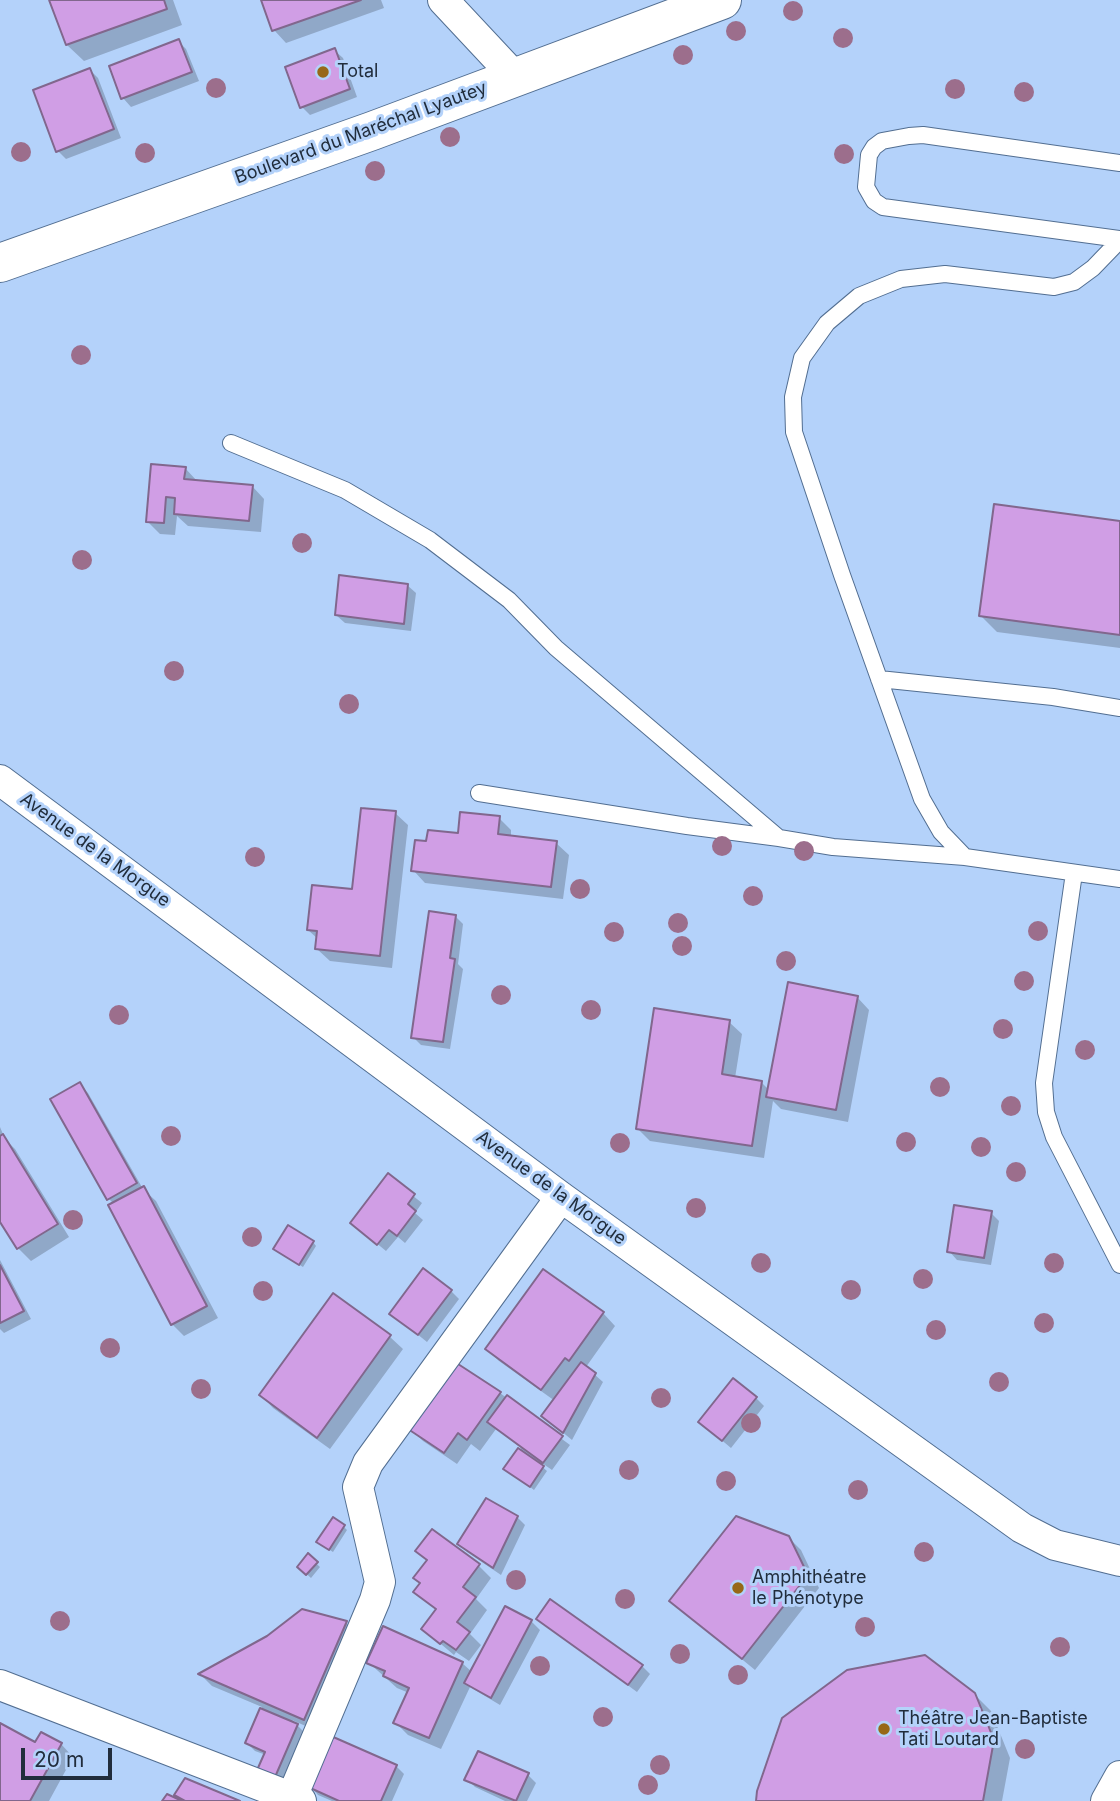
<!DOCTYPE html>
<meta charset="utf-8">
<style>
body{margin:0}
#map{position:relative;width:1120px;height:1801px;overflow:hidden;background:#b4d2fa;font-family:Inter,sans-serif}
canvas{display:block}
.scale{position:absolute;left:21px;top:1748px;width:91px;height:32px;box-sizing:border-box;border:4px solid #212d3c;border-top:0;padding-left:9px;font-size:21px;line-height:24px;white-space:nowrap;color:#212d3c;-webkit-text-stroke:5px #b4d2fa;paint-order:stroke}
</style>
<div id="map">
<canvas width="1120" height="1801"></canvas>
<div class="scale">20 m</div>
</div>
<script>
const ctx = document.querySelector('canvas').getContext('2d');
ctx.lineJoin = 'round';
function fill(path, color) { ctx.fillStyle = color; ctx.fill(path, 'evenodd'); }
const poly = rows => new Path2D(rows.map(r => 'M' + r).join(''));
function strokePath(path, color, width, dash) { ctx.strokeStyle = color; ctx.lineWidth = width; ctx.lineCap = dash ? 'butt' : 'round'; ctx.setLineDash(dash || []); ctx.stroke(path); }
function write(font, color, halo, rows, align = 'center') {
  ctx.font = font + ' Inter,sans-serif'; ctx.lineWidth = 6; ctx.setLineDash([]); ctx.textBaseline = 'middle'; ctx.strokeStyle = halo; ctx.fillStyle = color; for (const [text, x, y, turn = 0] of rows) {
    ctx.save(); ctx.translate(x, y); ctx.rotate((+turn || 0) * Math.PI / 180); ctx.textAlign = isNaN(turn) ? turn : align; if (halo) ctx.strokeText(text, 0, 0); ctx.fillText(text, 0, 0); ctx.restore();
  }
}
fill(poly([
 [51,0,173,0,182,25,84,61,67,45],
 [263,0,381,0,384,8,286,43,274,30],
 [178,41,186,49,199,81,131,107,123,98,111,67],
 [334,50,343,58,357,97,310,115,302,107],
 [90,70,98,78,121,138,66,159,58,151],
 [185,468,197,481,252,486,264,499,261,532,188,526,177,516,175,535,160,534,147,521],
 [1120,523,1120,648,997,632,981,616],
 [407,585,416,593,411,631,345,623,336,615],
 [395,813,408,825,392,968,330,961,317,949,318,939,308,930,353,891],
 [499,818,511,830,511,838,556,843,569,855,563,899,425,883,413,870,459,835],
 [455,916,463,924,458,964,463,969,450,1049,421,1045,413,1037],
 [857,997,869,1010,848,1122,781,1109,773,1101,764,1158,650,1141,638,1129,729,1022,742,1034,735,1078,761,1082,769,1090],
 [80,1085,88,1093,143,1189,156,1201,218,1318,184,1336,172,1324,114,1204,109,1199,52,1100],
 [0,1127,5,1139,15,1149,69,1237,31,1261,18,1248,0,1218],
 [388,1176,422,1203,415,1213,423,1220,405,1243,398,1237,386,1251,352,1223],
 [991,1213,999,1221,991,1265,957,1260,949,1251],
 [313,1242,316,1246,303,1267,279,1252],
 [0,1260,31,1319,4,1333,0,1329],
 [451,1291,459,1299,427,1342,391,1313],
 [333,1296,390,1337,403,1349,330,1449,273,1408,261,1395],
 [603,1313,615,1326,586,1367,603,1382,572,1440,543,1416,555,1401,499,1361,487,1349],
 [500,1393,570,1445,552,1470,542,1463,540,1465,547,1471,534,1490,506,1469,521,1448,496,1429,480,1451,471,1444,457,1464,423,1441,411,1429],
 [756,1398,764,1406,731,1448,700,1422],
 [517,1517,525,1525,501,1575,467,1552,459,1544],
 [344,1527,347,1530,333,1552,322,1545],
 [788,1537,801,1550,819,1588,755,1670,671,1601],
 [418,1551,479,1566,491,1578,476,1599,487,1610,470,1634,481,1645,469,1661,456,1652,454,1655,423,1629,437,1611,415,1592,421,1584,428,1562],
 [308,1556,320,1567,311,1578,299,1567],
 [505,1608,531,1621,540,1630,500,1705,470,1687,441,1749,408,1735,395,1722,409,1693,397,1688,368,1662,462,1663,472,1672],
 [303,1611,346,1623,359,1635,317,1731,292,1720,305,1733,280,1791,266,1755,255,1751,247,1743,262,1707,212,1686,200,1674,268,1638],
 [538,1619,642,1666,650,1674,637,1692],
 [974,1694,991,1711,1010,1758,1002,1801,758,1801],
 [0,1725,36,1745,61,1744,73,1757,49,1801,0,1801],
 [396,1766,404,1774,392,1801,332,1801,318,1795,310,1786],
 [528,1775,536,1783,527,1801,505,1801,475,1787,467,1779]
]), '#0003');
const building = poly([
 [49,0,164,0,167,9,66,45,49,0],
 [261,0,361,0,272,31,261,0],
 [179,39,192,72,121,99,109,66,179,39],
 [335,48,350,89,300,108,285,67,335,48],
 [90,68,114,129,56,152,33,90,90,68],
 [151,464,186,467,184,479,253,485,249,521,174,514,175,498,166,497,164,523,146,522,151,464],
 [994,504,1120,521,1120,635,979,616,994,504],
 [339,575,408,584,404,624,335,615,339,575],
 [361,808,396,811,380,956,315,949,317,931,307,930,312,885,352,889,361,808],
 [460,812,500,816,498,834,557,841,551,887,411,871,415,840,426,841,428,830,458,833,460,812],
 [429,911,456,915,450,958,455,959,443,1042,411,1038,429,911],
 [788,982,858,996,836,1110,766,1097,788,982],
 [654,1008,730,1020,722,1074,762,1081,752,1146,636,1129,654,1008],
 [80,1082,137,1183,107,1200,50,1099,80,1082],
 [3,1134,58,1224,17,1249,0,1222,0,1136,3,1134],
 [388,1173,415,1194,408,1204,416,1211,397,1236,389,1230,377,1245,350,1223,388,1173],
 [144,1186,207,1306,171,1325,108,1205,144,1186],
 [954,1205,992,1211,984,1258,947,1252,954,1205],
 [288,1225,314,1241,299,1265,273,1249,288,1225],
 [0,1265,24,1311,0,1323,0,1265],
 [423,1268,452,1290,418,1335,389,1314,423,1268],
 [543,1269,604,1312,569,1361,565,1358,541,1390,485,1349,543,1269],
 [333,1293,391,1335,317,1438,259,1395,333,1293],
 [455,1362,501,1392,467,1440,458,1433,444,1453,408,1429,455,1362],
 [581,1362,596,1373,563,1433,541,1416,581,1362],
 [733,1378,757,1397,722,1441,698,1422,733,1378],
 [507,1395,563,1436,543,1463,487,1422,507,1395],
 [518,1448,544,1466,530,1487,503,1469,518,1448],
 [486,1498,518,1516,493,1568,457,1544,486,1498],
 [736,1516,789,1536,808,1575,742,1659,669,1601,736,1516],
 [333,1517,345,1525,329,1550,316,1542,333,1517],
 [432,1529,480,1564,463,1587,476,1597,457,1622,470,1632,456,1650,443,1641,440,1644,421,1629,436,1609,413,1592,420,1583,413,1578,427,1560,415,1551,432,1529],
 [308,1553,318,1562,306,1575,297,1567,308,1553],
 [550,1599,643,1665,628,1685,536,1619,550,1599],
 [505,1606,532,1620,491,1698,464,1683,505,1606],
 [302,1609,347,1621,304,1720,198,1674,267,1636,302,1609],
 [383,1626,463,1662,429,1738,393,1723,409,1688,383,1676,385,1671,366,1663,383,1626],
 [925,1655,975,1693,994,1740,983,1801,756,1801,757,1791,782,1718,847,1670,925,1655],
 [260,1708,298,1724,272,1784,254,1777,265,1752,245,1743,260,1708],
 [0,1723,35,1742,41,1732,62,1743,30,1801,0,1801,0,1723],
 [331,1736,397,1765,381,1801,339,1801,308,1787,331,1736],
 [478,1751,529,1773,516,1801,464,1780,478,1751],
 [185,1778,240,1801,185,1801,174,1795,185,1778],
 [167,1794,182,1801,162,1801,167,1794]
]);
fill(building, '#d09ee5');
strokePath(building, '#81678d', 2);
const lane = poly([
 [1120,163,923,135,909,136,882,141,874,147,869,155,866,187,874,201,883,207,1120,239],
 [1120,240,1093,268,1074,282,1054,287,945,274,901,279,859,296,827,323,802,358,793,397,794,432,842,575,922,799,941,832,965,857,1120,879],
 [231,443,345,490,430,540,509,600,556,648,779,838,833,847,965,857],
 [879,679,1053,697,1120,708],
 [479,793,687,826,779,838],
 [1074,873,1044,1083,1046,1112,1054,1137,1120,1265]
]);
const street = poly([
 [443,0,515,77],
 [0,780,561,1197,1022,1528,1055,1545,1120,1561],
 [0,1685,301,1801],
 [292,1797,375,1600,380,1582,358,1487,368,1463,561,1197],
 [1106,1801,1120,1776]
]);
const secondary = poly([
 [0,263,372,131,722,0]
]);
strokePath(lane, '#526e91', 18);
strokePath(street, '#526e91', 32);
strokePath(secondary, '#526e91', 40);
strokePath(lane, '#fff', 16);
strokePath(street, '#fff', 30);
strokePath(secondary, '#fff', 38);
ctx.fillStyle = '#9c6e8c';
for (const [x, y] of [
 [793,11],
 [736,31],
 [843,38],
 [683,55],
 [216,88],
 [955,89],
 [1024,92],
 [450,137],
 [21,152],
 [145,153],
 [844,154],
 [375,171],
 [81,355],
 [302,543],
 [82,560],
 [174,671],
 [349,704],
 [722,846],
 [804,851],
 [255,857],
 [580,889],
 [753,896],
 [678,923],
 [1038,931],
 [614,932],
 [682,946],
 [786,961],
 [1024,981],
 [501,995],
 [591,1010],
 [119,1015],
 [1003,1029],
 [1085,1050],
 [940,1087],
 [1011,1106],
 [171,1136],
 [906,1142],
 [620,1143],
 [981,1147],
 [1016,1172],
 [696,1208],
 [73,1220],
 [252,1237],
 [761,1263],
 [1054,1263],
 [923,1279],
 [851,1290],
 [263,1291],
 [1044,1323],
 [936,1330],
 [110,1348],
 [999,1382],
 [201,1389],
 [661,1398],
 [751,1423],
 [629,1470],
 [726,1481],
 [858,1490],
 [924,1552],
 [516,1580],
 [625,1599],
 [60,1621],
 [865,1627],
 [1060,1647],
 [680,1654],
 [540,1666],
 [738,1675],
 [603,1717],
 [1025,1749],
 [660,1765],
 [648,1785]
]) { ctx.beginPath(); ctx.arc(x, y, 10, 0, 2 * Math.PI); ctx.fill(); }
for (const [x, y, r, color] of [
 [323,72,7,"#976818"],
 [738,1588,7,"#976818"],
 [884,1729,7,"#976818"]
]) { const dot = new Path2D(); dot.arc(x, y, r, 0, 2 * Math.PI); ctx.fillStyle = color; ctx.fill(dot); strokePath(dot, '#b4d2fa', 2.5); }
write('18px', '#212d3c', '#b4d2fa', [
 ["Total",337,72],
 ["Amphithéatre",752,1578],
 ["le Phénotype",752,1599],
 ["Théâtre Jean-Baptiste",898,1719],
 ["Tati Loutard",898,1740]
], 'left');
write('18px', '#212d3c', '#b4d2fa', [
 ["Boulevard du Maréchal Lyautey",361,133,-20],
 ["Avenue de la Morgue",95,850,36],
 ["Avenue de la Morgue",551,1188,36]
]);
</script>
